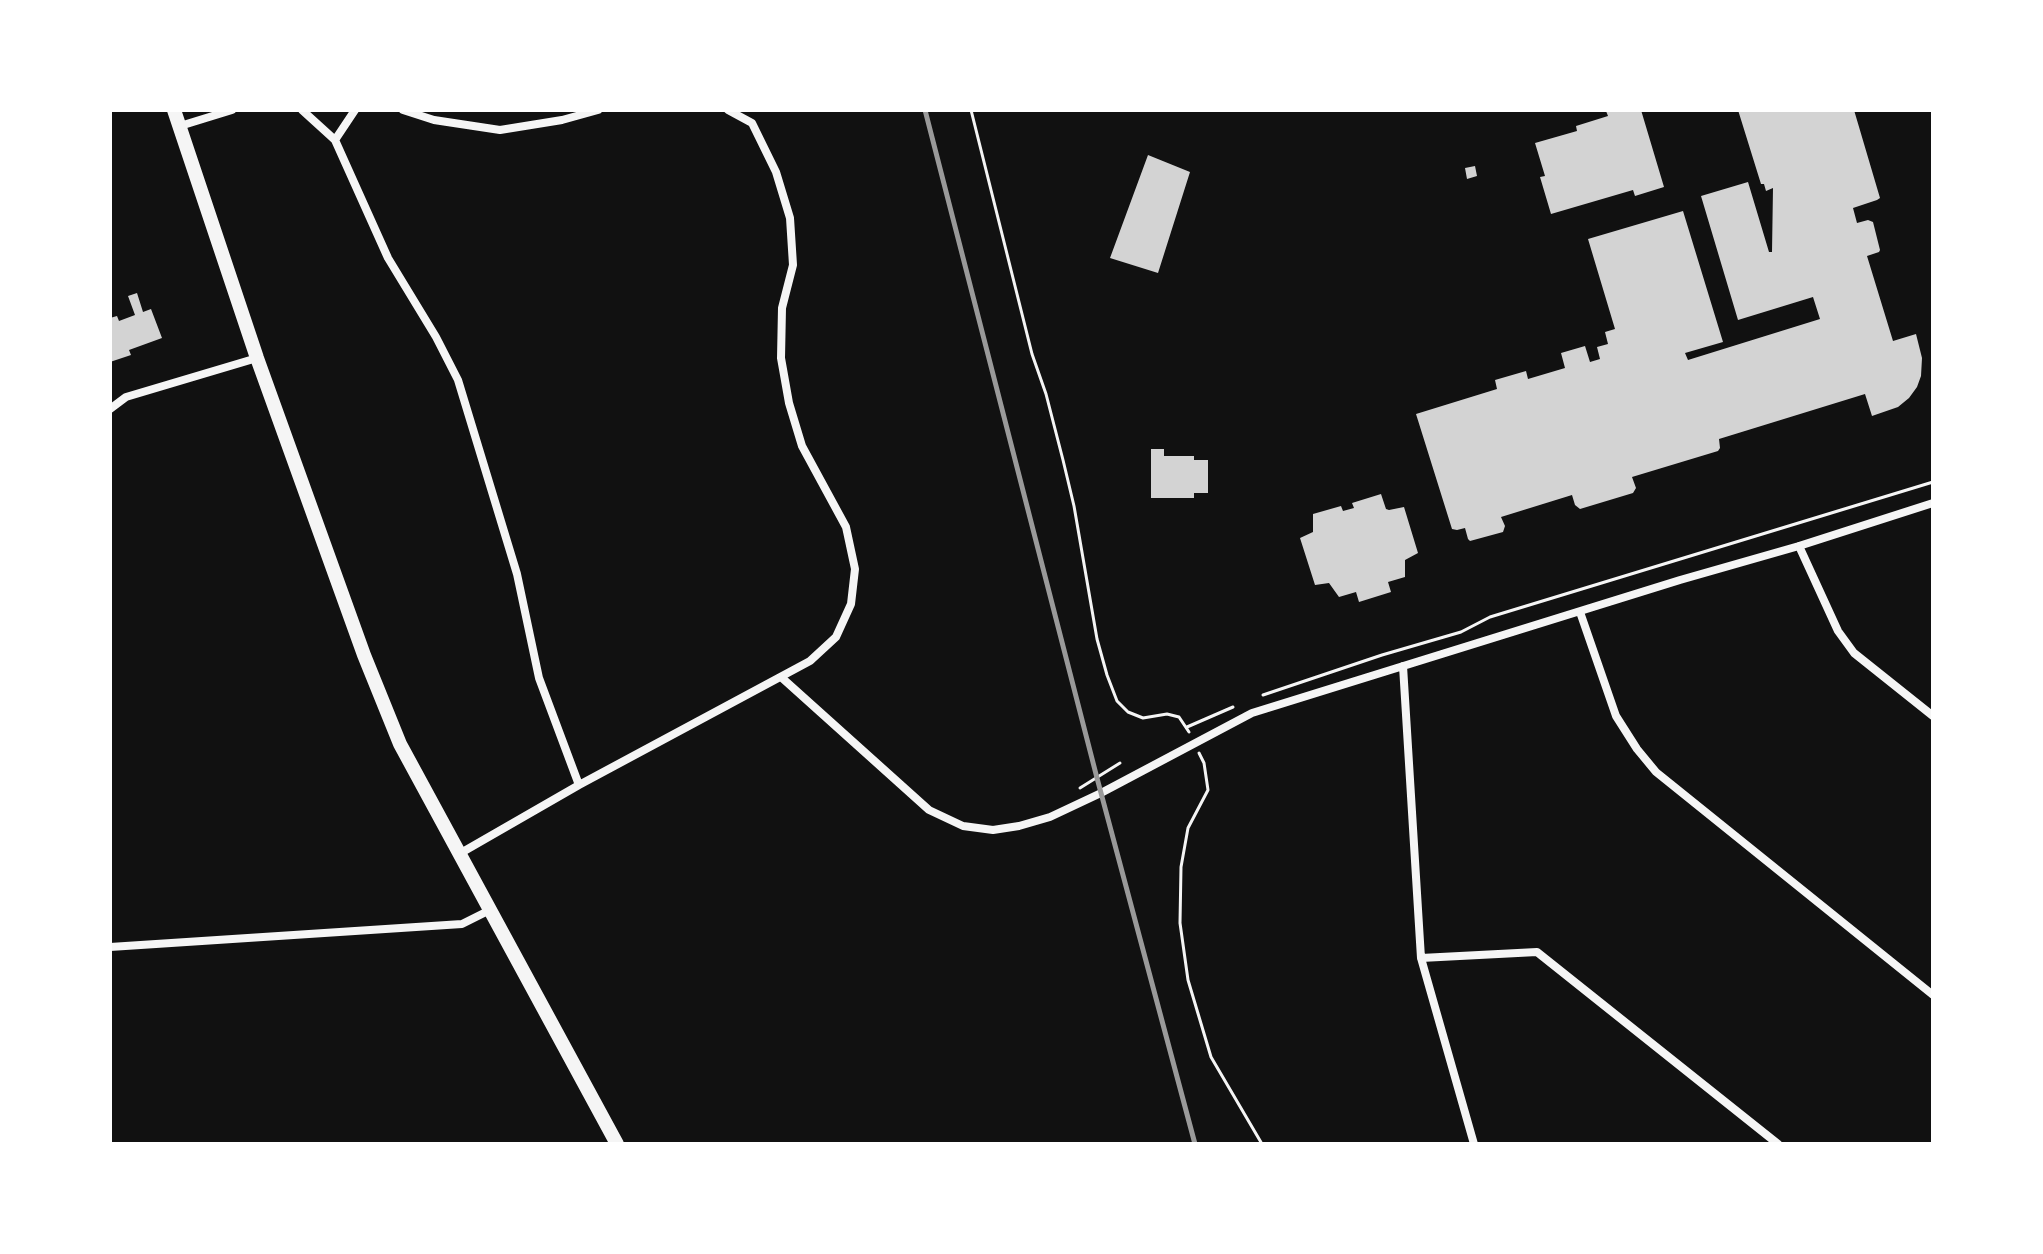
<!DOCTYPE html>
<style>
body{margin:0}
#map{position:relative;width:2043px;height:1254px;overflow:hidden;background:#111;font-family:Mulish,sans-serif}
canvas{display:block}
.frame{position:absolute;inset:0;border:112px solid #fff;pointer-events:none}
</style>
<div id="map">
<canvas width="2043" height="1254"></canvas>
<div class="frame"></div>
</div>
<script>
const ctx = document.querySelector('canvas').getContext('2d');
ctx.lineJoin = 'round';
function fill(path, color) { ctx.fillStyle = color; ctx.fill(path, 'evenodd'); }
const poly = rows => new Path2D(rows.map(r => 'M' + r).join(''));
function strokePath(path, color, width, dash) { ctx.strokeStyle = color; ctx.lineWidth = width; ctx.lineCap = dash ? 'butt' : 'round'; ctx.setLineDash(dash || []); ctx.stroke(path); }
fill(poly([
 [1641,110,1664,187,1635,196,1633,190,1551,214,1540,177,1545,176,1535,143,1577,131,1576,126,1608,116,1606,111],
 [1738,110,1854,110,1880,198,1877,200,1853,208,1857,223,1868,220,1873,222,1880,250,1879,252,1867,256,1893,341,1916,334,1922,358,1921,376,1917,387,1909,398,1898,407,1872,416,1865,394,1719,439,1720,448,1718,451,1632,477,1636,488,1633,493,1580,509,1575,505,1572,495,1501,517,1505,526,1503,532,1470,541,1468,539,1465,528,1457,530,1452,529,1416,414,1497,389,1495,380,1526,371,1528,379,1565,368,1561,353,1585,346,1590,362,1600,359,1597,347,1608,344,1605,332,1615,329,1588,239,1683,211,1723,342,1685,353,1688,360,1820,319,1813,297,1738,320,1701,196,1748,182,1769,252,1772,252,1773,188,1766,191,1764,184,1761,184],
 [1148,155,1190,172,1158,273,1110,258],
 [1475,166,1477,176,1467,179,1465,168],
 [137,293,143,312,151,309,162,338,129,350,131,355,110,362,110,318,117,316,119,321,135,315,128,296],
 [1151,449,1164,449,1164,456,1194,456,1194,460,1208,460,1208,493,1194,493,1194,498,1151,498],
 [1381,494,1386,509,1389,510,1404,507,1418,553,1405,560,1405,577,1388,582,1391,592,1359,602,1356,592,1339,597,1329,583,1315,585,1300,538,1313,532,1313,514,1341,506,1343,511,1354,508,1352,503]
]), '#d3d3d3');
strokePath(poly([
 [971,110,1032,354,1046,394,1063,460,1074,506,1097,639,1107,675,1117,701,1128,712,1143,718,1167,714,1179,717,1189,732],
 [1263,695,1382,655,1461,632,1490,617,1933,482],
 [1187,727,1233,707],
 [1199,753,1204,763,1208,790,1188,828,1181,867,1180,923,1188,980,1211,1057,1262,1144],
 [1080,788,1120,763]
]), '#f5f5f5', 3);
strokePath(poly([
 [302,110,335,140,388,258,436,337,458,380,517,574,539,678,579,785],
 [403,110,434,120,500,130,562,120,598,110],
 [180,126,232,110],
 [335,140,355,110],
 [110,409,126,397,257,358],
 [1799,546,1838,631,1854,653,1933,716],
 [1580,612,1616,716,1637,749,1656,772,1933,995],
 [1403,666,1421,958,1474,1144],
 [781,677,929,810,963,826,993,830,1019,826,1050,817,1101,793,1252,713,1680,580,1799,546,1933,503],
 [459,854,579,785,810,661,836,637,851,604,855,569,846,527,802,446,789,403,781,358,782,308,793,265,790,218,776,172,752,123,728,110],
 [110,947,462,924,490,910],
 [1421,958,1537,952,1778,1144]
]), '#f5f5f5', 8);
strokePath(poly([
 [174,110,257,358,364,655,400,744,617,1144]
]), '#f5f5f5', 14);
strokePath(poly([
 [925,110,1097,778,1195,1144]
]), '#9a9a9a', 5);
</script>
